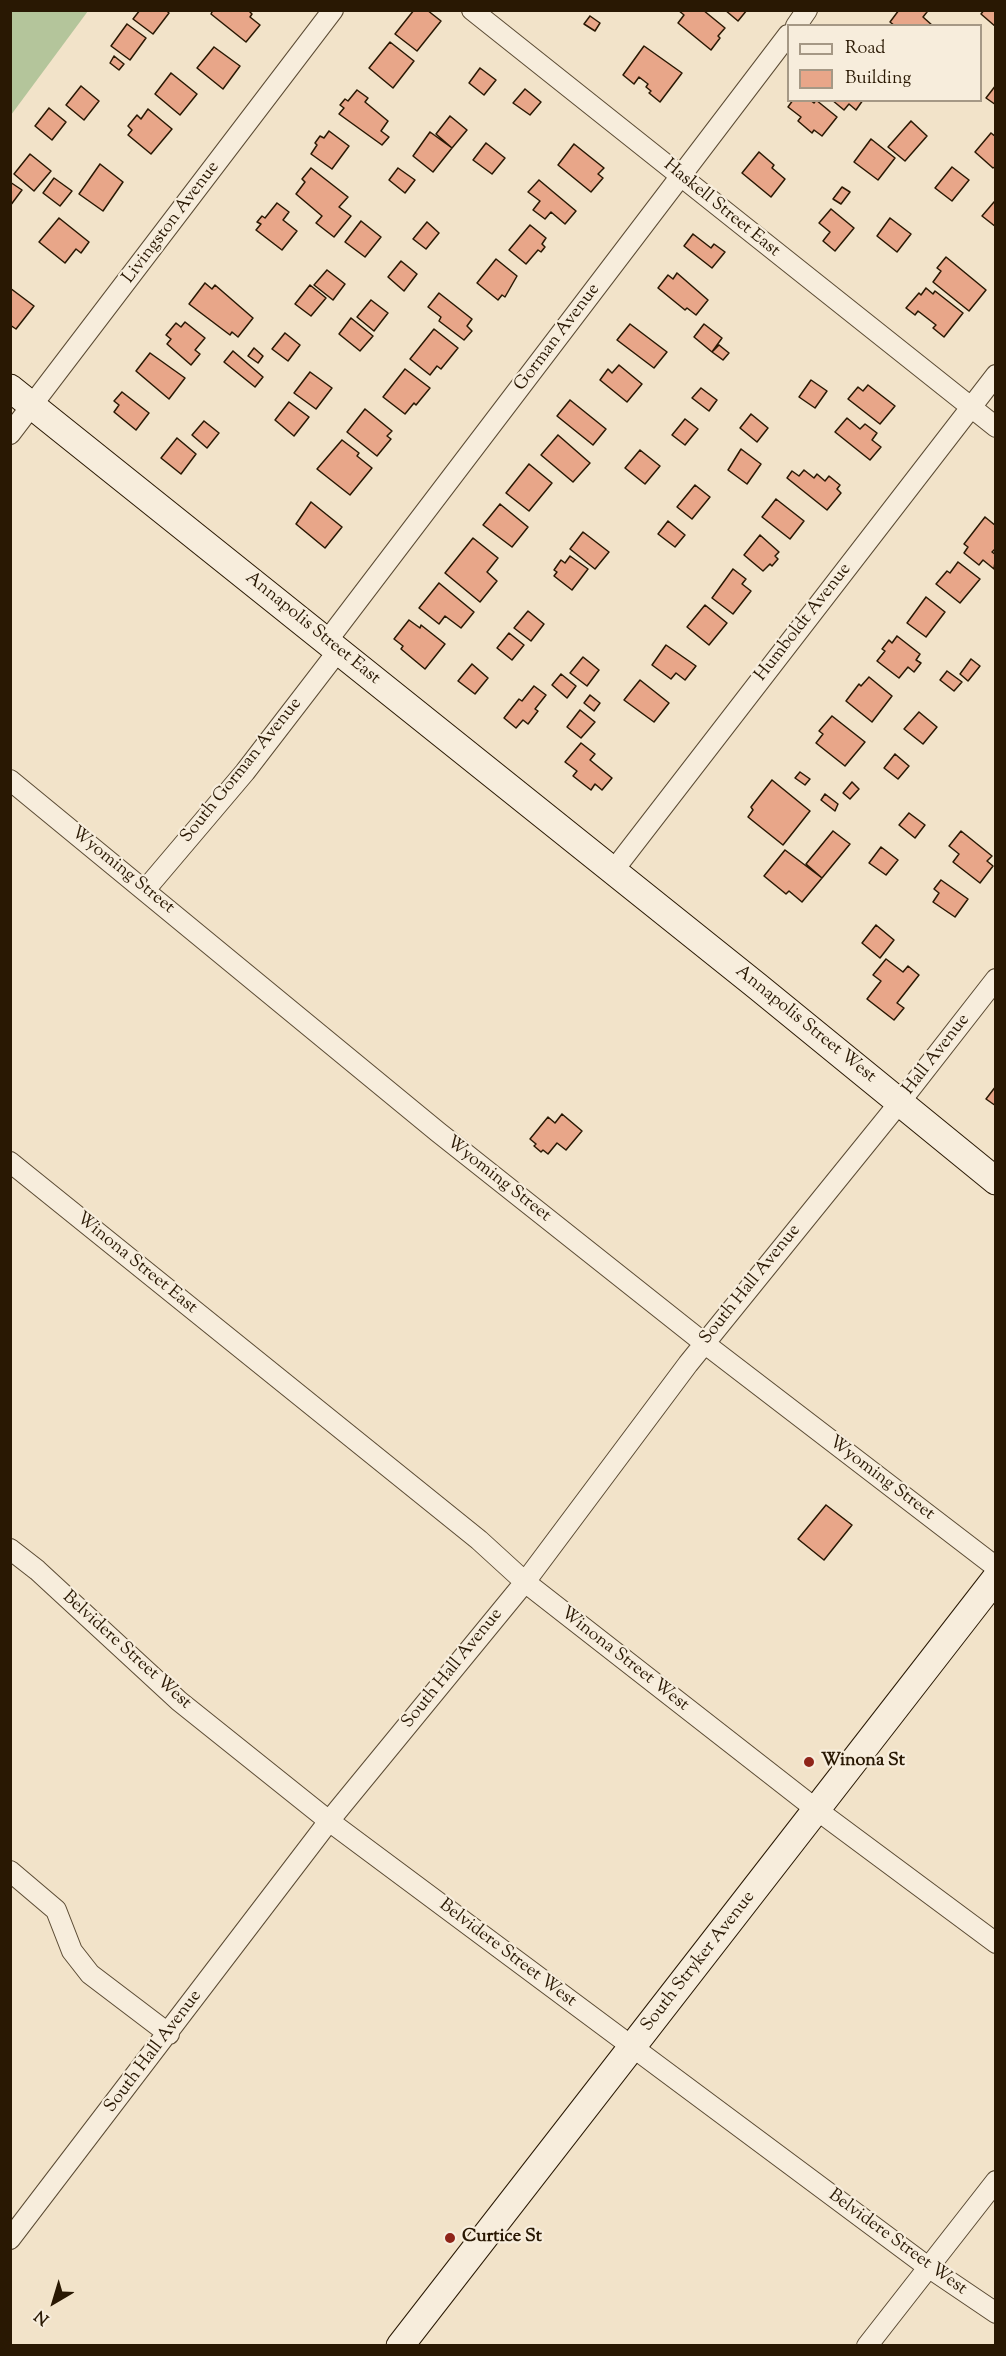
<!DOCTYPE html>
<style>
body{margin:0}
#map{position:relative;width:1006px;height:2356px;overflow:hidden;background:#f2e3c9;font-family:"Sorts Mill Goudy",serif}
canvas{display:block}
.frame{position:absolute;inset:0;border:12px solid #291803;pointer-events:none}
.legend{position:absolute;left:787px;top:24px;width:195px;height:78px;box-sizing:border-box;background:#f7eddc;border:2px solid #a59885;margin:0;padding:8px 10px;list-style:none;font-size:18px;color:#291803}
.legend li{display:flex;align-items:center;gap:12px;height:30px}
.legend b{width:30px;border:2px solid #a59885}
.north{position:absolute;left:24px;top:2272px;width:60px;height:60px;-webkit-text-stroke:4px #f7eddc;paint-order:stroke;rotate:218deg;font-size:16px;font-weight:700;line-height:24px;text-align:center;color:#291803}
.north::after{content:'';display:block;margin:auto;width:21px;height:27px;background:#291803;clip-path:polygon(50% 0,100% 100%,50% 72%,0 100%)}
</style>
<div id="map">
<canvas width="1006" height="2356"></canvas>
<div class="frame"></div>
<ul class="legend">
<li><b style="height:8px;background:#f7eddc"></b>Road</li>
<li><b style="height:16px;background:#e8a689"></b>Building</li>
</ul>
<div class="north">N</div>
</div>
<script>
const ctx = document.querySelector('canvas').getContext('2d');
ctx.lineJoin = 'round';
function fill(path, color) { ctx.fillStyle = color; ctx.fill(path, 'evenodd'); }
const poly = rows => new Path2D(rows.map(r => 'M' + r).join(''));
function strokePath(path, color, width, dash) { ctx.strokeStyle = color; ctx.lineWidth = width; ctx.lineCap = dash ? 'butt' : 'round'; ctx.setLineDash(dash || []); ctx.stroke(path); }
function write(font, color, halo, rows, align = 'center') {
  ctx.font = font + ' "Sorts Mill Goudy",serif'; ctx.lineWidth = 4.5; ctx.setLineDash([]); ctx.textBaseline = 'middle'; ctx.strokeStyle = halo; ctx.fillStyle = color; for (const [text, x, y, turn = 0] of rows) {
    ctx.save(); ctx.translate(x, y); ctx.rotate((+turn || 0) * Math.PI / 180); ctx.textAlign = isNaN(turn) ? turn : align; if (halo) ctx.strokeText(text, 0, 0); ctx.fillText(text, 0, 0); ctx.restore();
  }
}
fill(poly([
 [11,10,88,11,11,115,10,11]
]), '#b4c59b');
const building = poly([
 [140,10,166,10,169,13,153,34,133,19,140,10],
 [213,10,248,10,252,14,250,17,260,25,246,42,211,14,213,10],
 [414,10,427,10,441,21,417,51,395,34,414,10],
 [678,10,703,10,725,28,718,36,720,38,711,50,678,23,684,15,678,10],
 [725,10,747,10,738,21,725,10],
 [899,10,925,10,927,12,923,17,933,26,895,26,890,22,899,10],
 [984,10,996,10,996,27,981,14,984,10],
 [590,16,600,23,595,31,584,24,590,16],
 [127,24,146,38,130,60,111,46,127,24],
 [390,42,414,61,393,88,369,68,390,42],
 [644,46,682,73,660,102,649,93,651,91,646,87,648,84,639,77,634,84,623,75,644,46],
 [214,47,240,66,223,89,197,68,214,47],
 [114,56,124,64,119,70,110,63,114,56],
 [480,68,496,80,484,95,469,83,480,68],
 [171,73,197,94,180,115,155,94,171,73],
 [996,85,996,105,986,98,996,85],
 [81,86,99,101,84,120,66,105,81,86],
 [525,89,541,102,530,115,513,103,525,89],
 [357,90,368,98,365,102,388,121,381,131,389,137,382,145,339,114,344,108,340,105,345,99,348,101,357,90],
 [793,100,810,100,814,103,816,100,837,117,822,136,814,130,812,133,798,121,801,117,788,107,793,100],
 [832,100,863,100,856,110,849,104,844,110,832,100],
 [49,108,66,122,52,140,35,126,49,108],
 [148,109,172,129,151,154,128,135,132,130,128,126,137,115,141,119,148,109],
 [450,116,467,130,452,148,436,134,450,116],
 [911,121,927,136,905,161,888,147,911,121],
 [329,131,349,146,332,169,311,154,317,145,315,143,320,136,324,138,329,131],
 [430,132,452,148,433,172,413,156,430,132],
 [991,133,996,137,996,166,993,168,975,152,991,133],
 [871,139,895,158,878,180,854,162,871,139],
 [486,143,505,158,492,174,473,160,486,143],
 [574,144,604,168,598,174,603,178,591,192,558,165,574,144],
 [759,152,774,165,772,168,785,179,771,197,742,173,759,152],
 [30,154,51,171,34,191,14,174,30,154],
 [100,164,123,182,103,211,79,194,100,164],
 [952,167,969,180,952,201,935,188,952,167],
 [311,168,348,197,339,207,351,216,334,237,316,223,322,216,296,194,305,182,302,179,311,168],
 [398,168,415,180,405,193,389,180,398,168],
 [54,178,72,191,60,206,43,193,54,178],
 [539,180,576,211,565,224,551,212,545,219,533,210,540,201,528,192,539,180],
 [10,182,22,190,10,206,10,182],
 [842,187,850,192,841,204,833,199,842,187],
 [994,202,996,204,996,227,982,216,994,202],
 [277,203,289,212,283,220,297,231,282,250,256,230,261,224,257,222,262,216,265,218,277,203],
 [831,209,854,228,835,251,823,241,830,232,819,223,831,209],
 [59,218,89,242,81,253,76,249,65,263,39,242,59,218],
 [890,218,911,234,897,252,877,236,890,218],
 [361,221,381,237,365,257,345,242,361,221],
 [427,222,439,233,426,249,413,239,427,222],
 [530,225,546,238,542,244,545,247,541,252,538,250,526,264,509,250,530,225],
 [693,234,711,248,714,244,725,252,712,268,684,246,693,234],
 [946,257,986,290,969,311,933,282,941,271,937,268,946,257],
 [496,259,517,276,505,297,502,295,498,300,477,283,496,259],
 [401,261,417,274,404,291,388,277,401,261],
 [327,270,345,284,333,300,314,285,327,270],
 [677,273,708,300,696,315,687,308,685,310,658,288,668,275,673,279,677,273],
 [205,283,212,289,215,285,253,318,238,337,232,332,230,335,189,304,205,283],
 [310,285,326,298,311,316,295,304,310,285],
 [10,288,34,306,16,329,10,325,10,288],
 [926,288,933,294,935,291,963,313,944,337,933,328,936,325,918,311,915,315,906,308,919,293,921,295,926,288],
 [439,293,472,319,467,326,472,331,464,340,439,321,441,317,428,307,439,293],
 [371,300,388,313,374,331,357,317,371,300],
 [351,318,373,336,360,351,339,334,351,318],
 [185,322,205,338,195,350,200,354,191,365,167,344,171,339,166,335,176,323,181,327,185,322],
 [630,324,667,352,654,368,617,340,630,324],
 [704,324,722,338,712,352,694,337,704,324],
 [434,329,458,348,441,369,437,366,430,375,410,359,434,329],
 [285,333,300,345,288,361,272,349,285,333],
 [719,345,729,353,723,360,712,352,719,345],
 [254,348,263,356,258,363,248,356,254,348],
 [233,351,263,377,255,387,224,362,233,351],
 [150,353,185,378,169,399,136,371,150,353],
 [619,365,642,384,627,402,600,380,608,369,612,373,619,365],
 [405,369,430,388,416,405,414,403,405,414,383,397,405,369],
 [310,372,332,388,316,409,294,393,310,372],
 [811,380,827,391,815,408,799,397,811,380],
 [868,385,895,406,880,424,848,399,858,387,863,391,868,385],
 [701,388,717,400,709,411,692,398,701,388],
 [122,392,149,413,136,430,114,412,119,405,114,401,122,392],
 [570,400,606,429,593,445,557,416,570,400],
 [289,402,309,417,294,436,275,420,289,402],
 [365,409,392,431,387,436,391,439,377,456,347,432,365,409],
 [751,414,768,428,757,442,740,428,751,414],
 [847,418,860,429,865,424,877,433,872,440,881,447,870,460,835,432,847,418],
 [685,419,698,429,685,445,672,435,685,419],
 [204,421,219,433,207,448,192,435,204,421],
 [558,435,590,463,573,482,541,455,558,435],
 [177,438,196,454,181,474,161,458,177,438],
 [342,440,359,453,357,456,372,468,350,495,317,469,342,440],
 [741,449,761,464,747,484,728,470,741,449],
 [640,450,660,466,645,484,625,468,640,450],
 [529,464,552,483,529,511,506,493,529,464],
 [804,470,814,478,817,474,825,481,829,476,840,485,837,489,841,493,827,510,787,478,792,471,799,476,804,470],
 [695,485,710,497,692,519,677,507,695,485],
 [776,499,804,521,790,539,762,517,776,499],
 [311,502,342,527,325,548,296,524,311,502],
 [500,504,528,527,512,547,483,525,500,504],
 [985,517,996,526,996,548,992,552,996,555,994,569,983,560,979,565,964,553,968,547,964,544,985,517],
 [668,521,685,535,675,547,658,534,668,521],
 [583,532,609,552,595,569,570,549,583,532],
 [760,535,779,552,775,556,778,559,772,566,770,564,763,571,744,555,760,535],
 [473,538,498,558,487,572,497,581,480,602,445,573,473,538],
 [570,556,588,569,572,590,554,576,557,572,554,570,561,560,565,563,570,556],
 [958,562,980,579,960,603,936,584,947,571,950,573,958,562],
 [733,569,746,579,742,584,751,591,733,614,712,598,733,569],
 [439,583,474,612,461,628,445,616,439,624,419,608,439,583],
 [926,597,945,612,926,637,907,623,926,597],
 [705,605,727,623,709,645,687,627,705,605],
 [528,611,544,624,531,641,514,628,528,611],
 [409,620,420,628,421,625,445,644,425,669,401,649,403,646,394,639,409,620],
 [509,633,524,645,512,660,497,648,509,633],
 [897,636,920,654,916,660,921,663,914,672,908,667,899,678,877,661,885,651,882,649,889,640,892,643,897,636],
 [666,645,696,666,685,680,676,673,671,679,652,665,666,645],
 [583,657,599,670,587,686,570,673,583,657],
 [971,659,980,666,968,681,960,674,971,659],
 [472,664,488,678,475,694,458,681,472,664],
 [947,671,962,682,954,691,940,680,947,671],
 [561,674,576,686,567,698,552,685,561,674],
 [869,677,892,696,872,722,846,701,859,684,861,686,869,677],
 [640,680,669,703,654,722,624,700,640,680],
 [534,686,546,695,535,709,538,711,528,724,523,720,516,728,504,718,519,699,522,701,534,686],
 [590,695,600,703,594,711,584,703,590,695],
 [580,710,595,722,581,738,567,727,580,710],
 [919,712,937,727,923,744,904,729,919,712],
 [832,716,865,742,845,766,816,743,823,734,819,731,832,716],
 [581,743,595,754,590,760,612,778,602,790,595,784,591,790,573,776,577,771,565,762,581,743],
 [895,754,909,766,898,779,884,768,895,754],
 [800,772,810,779,805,785,795,778,800,772],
 [772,780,810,811,783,845,748,817,753,810,751,807,772,780],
 [852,782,859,789,850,799,843,793,852,782],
 [825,794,838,804,835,811,821,800,825,794],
 [909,813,925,825,915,838,899,825,909,813],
 [833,831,850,844,822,878,806,864,833,831],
 [961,831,992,856,987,861,993,866,980,883,953,862,959,854,949,846,961,831],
 [881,847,898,860,886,875,869,863,881,847],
 [785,850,822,878,802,902,789,891,786,894,764,876,785,850],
 [941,880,968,899,955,917,933,902,939,893,934,889,941,880],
 [876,925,894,940,880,958,862,943,876,925],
 [886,959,903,972,908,966,919,975,897,1003,904,1008,894,1020,867,999,881,981,873,975,886,959],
 [996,1086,996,1106,986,1099,996,1086],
 [562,1114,582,1131,566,1150,557,1143,548,1154,543,1150,541,1152,534,1146,536,1144,530,1139,548,1117,555,1123,562,1114],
 [826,1505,852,1525,824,1560,798,1539,826,1505]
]);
fill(building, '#e8a689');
strokePath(building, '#291803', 1.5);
const street = poly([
 [472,10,996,427],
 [796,26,807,10],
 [10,434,333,10],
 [327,641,788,35],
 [10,780,438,1132,704,1343,996,1567],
 [613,871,996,375],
 [145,890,245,772,338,651],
 [10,1162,479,1540,525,1582,817,1810,996,1943],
 [10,1549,37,1570,179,1701,329,1821,928,2267,996,2313],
 [10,1871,56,1910,72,1951,90,1974,169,2034],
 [10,2239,329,1821,525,1582,688,1364,900,1102,996,979],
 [867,2346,996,2181]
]);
const secondary = poly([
 [10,388,757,986,996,1181],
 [400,2346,996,1578]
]);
strokePath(street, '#5b4b34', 22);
strokePath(secondary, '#291803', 29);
strokePath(street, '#f7eddc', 20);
strokePath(secondary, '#f7eddc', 27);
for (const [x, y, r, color] of [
 [809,1762,6,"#8f2418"],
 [450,2238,6,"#8f2418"]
]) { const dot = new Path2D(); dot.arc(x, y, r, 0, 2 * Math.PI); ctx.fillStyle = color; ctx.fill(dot); strokePath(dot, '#f7eddc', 2); }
write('18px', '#291803', '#f7eddc', [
 ["Haskell Street East",721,209,39],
 ["Livingston Avenue",172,223,-53],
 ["Gorman Avenue",558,338,-53],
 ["Humboldt Avenue",804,623,-52],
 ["Annapolis Street East",312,629,39],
 ["South Gorman Avenue",242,771,-51],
 ["Wyoming Street",122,871,39],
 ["Annapolis Street West",805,1025,39],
 ["Hall Avenue",937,1055,-52],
 ["Wyoming Street",498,1180,38],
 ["Winona Street East",136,1264,39],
 ["South Hall Avenue",751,1285,-51],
 ["Wyoming Street",881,1479,37],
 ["Belvidere Street West",126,1651,42],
 ["Winona Street West",624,1660,38],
 ["South Hall Avenue",453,1669,-51],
 ["Belvidere Street West",507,1954,37],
 ["South Stryker Avenue",699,1962,-52],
 ["South Hall Avenue",154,2052,-53],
 ["Belvidere Street West",897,2243,36]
]);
write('bold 18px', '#291803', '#f7eddc', [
 ["Winona St",821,1762],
 ["Curtice St",462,2238]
], 'left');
</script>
